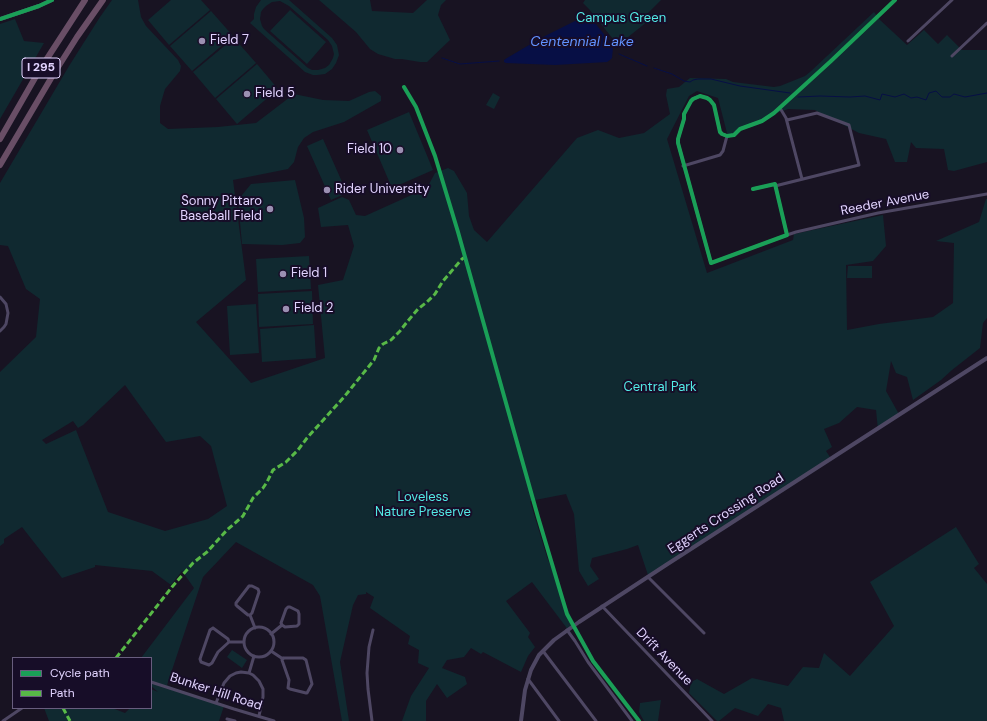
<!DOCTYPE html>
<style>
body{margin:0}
#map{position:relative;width:987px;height:721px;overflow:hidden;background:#181322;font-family:"DM Sans",sans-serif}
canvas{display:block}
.legend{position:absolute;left:12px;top:657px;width:140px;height:52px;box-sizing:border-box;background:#170d28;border:1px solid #685d7e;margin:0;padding:5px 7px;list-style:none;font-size:12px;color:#e2d4ff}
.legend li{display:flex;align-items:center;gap:8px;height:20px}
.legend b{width:20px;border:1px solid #685d7e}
</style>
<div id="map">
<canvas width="987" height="721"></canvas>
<ul class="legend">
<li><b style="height:5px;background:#1a9f57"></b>Cycle path</li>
<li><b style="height:5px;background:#58b947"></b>Path</li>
</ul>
</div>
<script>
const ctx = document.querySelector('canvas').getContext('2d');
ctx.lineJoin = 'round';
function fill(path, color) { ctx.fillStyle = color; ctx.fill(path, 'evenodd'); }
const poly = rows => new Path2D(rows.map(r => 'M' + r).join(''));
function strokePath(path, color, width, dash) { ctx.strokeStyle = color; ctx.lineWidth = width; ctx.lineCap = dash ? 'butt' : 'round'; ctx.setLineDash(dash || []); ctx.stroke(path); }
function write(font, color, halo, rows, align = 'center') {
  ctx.font = font + ' "DM Sans",sans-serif'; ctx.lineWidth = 4; ctx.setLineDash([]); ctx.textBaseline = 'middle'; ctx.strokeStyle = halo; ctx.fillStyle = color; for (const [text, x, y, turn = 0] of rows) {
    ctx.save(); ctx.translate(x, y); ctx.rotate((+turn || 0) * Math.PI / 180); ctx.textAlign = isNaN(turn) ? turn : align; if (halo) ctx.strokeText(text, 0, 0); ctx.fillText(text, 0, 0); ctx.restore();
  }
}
fill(poly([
 [112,0,138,0,141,17,146,26,178,60,181,66,180,71,165,89,160,106,160,123,168,129,218,127,256,123,294,94,323,100,349,101,369,92,375,91,381,96,381,101,344,122,313,132,304,138,298,147,294,162,288,169,233,180,246,280,196,322,251,383,325,358,318,285,343,280,354,246,348,225,321,227,318,208,342,197,349,200,356,215,365,216,427,188,435,173,448,168,454,171,467,193,469,216,474,230,487,242,577,138,598,130,619,138,644,133,670,114,666,95,667,89,679,87,690,78,726,79,733,82,774,87,780,86,805,76,810,72,874,12,880,20,907,45,924,30,938,44,947,35,962,50,987,50,987,162,954,171,948,170,944,149,916,148,911,142,907,162,895,162,886,139,859,133,815,110,788,109,774,114,728,137,718,98,697,91,689,96,667,139,707,273,793,240,794,234,883,215,886,246,873,261,846,265,847,330,879,324,933,317,953,303,954,243,936,241,979,222,986,199,987,199,987,318,983,323,980,348,952,370,941,380,913,400,907,377,896,373,891,361,886,391,900,416,878,430,876,410,857,407,839,423,824,429,832,447,826,451,832,460,649,578,638,545,627,549,592,558,590,566,599,579,588,586,579,571,574,514,566,494,530,501,547,557,575,627,569,631,532,582,506,601,530,633,528,637,535,647,528,656,521,672,483,652,481,654,471,648,464,657,447,660,442,668,465,677,467,684,447,698,437,684,426,701,426,721,402,721,411,696,429,668,418,663,419,650,408,644,410,636,370,608,374,597,366,592,366,594,358,595,353,605,340,662,349,721,342,721,320,596,313,585,236,542,203,577,167,685,192,696,224,706,219,721,49,721,44,708,112,708,125,713,130,708,151,708,151,689,158,692,151,686,151,658,141,658,194,588,182,571,171,585,152,571,95,565,95,567,62,578,22,527,4,539,4,543,0,546,0,372,36,337,40,299,26,289,8,246,0,245,0,183,69,66,100,17],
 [125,385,166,442,200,436,211,446,227,506,208,519,165,531,108,512,76,430,46,444,42,440,73,421,78,428,83,425],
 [171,0,201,0,210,10,169,45,148,20],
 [261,0,289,0,332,38,337,45,339,55,336,63,332,69,325,74,317,75,313,75,305,72,250,23,254,19,254,14,256,7],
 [280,1,289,6,328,40,332,46,334,54,333,58,329,65,325,68,318,70,312,70,308,68,264,29,262,26,260,19,261,12,263,9,266,6,272,2],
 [319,0,370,0,372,11,413,13,427,0,446,0,441,5,438,15,450,40,427,62,420,62,402,59,395,59,378,54,370,49,356,32],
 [585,0,661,0,647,14,652,18,618,45,617,44,589,9,583,3],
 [290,10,326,42,307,64,270,31],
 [211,11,233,36,192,71,170,46],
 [15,19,24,41,44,43,0,119,0,24],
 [234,38,256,63,215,98,193,72],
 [257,64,278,89,237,124,216,99],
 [493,93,500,97,494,109,486,105],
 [409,112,433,170,392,188,367,130],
 [323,139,347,193,331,200,307,146],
 [295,180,304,218,305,237,300,243,282,245,242,244,238,200,251,184],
 [309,256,311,289,258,292,256,259],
 [848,266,872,266,872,278,847,278],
 [312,291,313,324,259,327,258,294],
 [256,304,259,353,230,355,227,306],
 [314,325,316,358,262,362,260,329],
 [956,527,979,564,974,568,987,584,987,721,784,721,781,708,768,704,758,716,735,708,719,721,717,721,689,693,691,682,697,679,724,694,752,678,788,686,803,667,819,668,824,653,850,676,894,626,870,582],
 [232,650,247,660,242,668,227,657],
 [661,700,658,721,644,721,639,712,640,703]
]), '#102930');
fill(poly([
 [585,16,588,16,591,18,611,43,613,48,612,58,610,60,607,62,555,65,506,63,504,62,504,60,507,58,541,38]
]), '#070f45');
strokePath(poly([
 [619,54,647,66],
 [442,58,460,64,499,61],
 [654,68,672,74,684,81,690,82,693,80,698,79,711,79,740,86,790,93],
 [798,97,820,96,850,97,865,96,880,100,882,94,895,97,904,94,911,98,917,97,926,100,929,93,936,91,942,97,950,97,954,94,965,97,987,93]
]), '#070f45', 1);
strokePath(poly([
 [908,41,952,0],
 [952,56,987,23],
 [780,108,786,118,802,179],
 [683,166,720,155,723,151,727,136],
 [775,186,859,165,849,125,817,113,787,120],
 [753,189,775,184,787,235,711,263,678,143,678,139,684,119,684,114,691,101,693,99,700,96,707,98,710,100,714,105,720,132,722,134,727,136,734,135,740,129,762,121,774,113,831,61,895,0],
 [787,235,796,232,878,213,987,194],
 [0,297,6,304,8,313,6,324,4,327,0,331],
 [648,577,704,633],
 [249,586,252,586,258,589,259,592,252,613,250,615,248,615,237,606,236,605,236,603,249,586],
 [602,606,712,721],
 [288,607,290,607,298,611,299,614,299,624,297,626,285,627,282,625,281,623,286,609,288,607],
 [250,615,255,628],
 '244 642a15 15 0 1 1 30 0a15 15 0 1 1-30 0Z',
 [213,628,228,639,229,642,218,652,212,663,209,665,201,662,200,659,210,630,213,628],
 [567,630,575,641,588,662,632,721],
 [271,634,282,625],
 [229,642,244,642],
 [271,651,283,659],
 [543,651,596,721],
 [283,658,303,658,306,660,312,684,307,693,306,693,290,689,288,688,289,680,282,660,283,658],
 [249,673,254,656],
 [528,679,559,721],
 [151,682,234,709,274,721],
 [216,703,224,683,230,676,236,673,241,672,249,673,253,675,259,681,263,689,263,697,259,716],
 [227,719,235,721],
 [3,721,22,708],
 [372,721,368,689,367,673,369,647,373,630]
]), '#4e4763', 3);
strokePath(poly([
 [0,19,39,6,52,0],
 [521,721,525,690,531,670,539,655,554,640,579,622,666,565,987,358]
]), '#4e4763', 4);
strokePath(poly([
 [0,139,39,71,85,0],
 [0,165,53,75,77,37,103,0]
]), '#694e66', 6);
strokePath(poly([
 [116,658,172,587,193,563,207,552,227,530,243,516,253,498,263,488,267,482,273,470,286,462,298,450,307,438,344,397,374,360,379,348,383,344,391,340,400,331,407,322,418,309,427,302,435,294,443,281,462,259,465,257],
 [63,708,70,721]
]), '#58b947', 3, [6, 3]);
strokePath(poly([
 [0,19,39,6,52,0],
 [404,87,416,107,435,156,458,232,538,517,567,614,593,661,639,721],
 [753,189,775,184,787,235,711,263,678,143,678,139,684,119,684,114,691,101,693,99,700,96,707,98,710,100,714,105,720,132,722,134,727,136,734,135,740,129,762,121,774,113,831,61,895,0]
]), '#1a9f57', 4);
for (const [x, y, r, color] of [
 [202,41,4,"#9b90b2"],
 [247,94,4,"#9b90b2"],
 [400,150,4,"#9b90b2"],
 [327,190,4,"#9b90b2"],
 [270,209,4,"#9b90b2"],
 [283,274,4,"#9b90b2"],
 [286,309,4,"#9b90b2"]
]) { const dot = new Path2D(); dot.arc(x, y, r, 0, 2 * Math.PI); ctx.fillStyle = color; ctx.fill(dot); strokePath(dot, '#170d28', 1.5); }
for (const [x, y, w] of [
 [41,68,38]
]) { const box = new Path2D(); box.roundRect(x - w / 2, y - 10, w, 20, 3); ctx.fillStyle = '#170d28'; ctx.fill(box); strokePath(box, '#e2d4ff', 1); }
write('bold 12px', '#e2d4ff', null, [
 ["I 295",41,68]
]);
write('13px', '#53ebe6', '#170d28', [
 ["Campus Green",621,19],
 ["Central Park",660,388],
 ["Loveless",423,498],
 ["Nature Preserve",423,513]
]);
write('13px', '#e2d4ff', '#170d28', [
 ["Field 7",210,41],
 ["Field 5",255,94],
 ["Field 10",392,150,"right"],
 ["Rider University",335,190],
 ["Sonny Pittaro",262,202,"right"],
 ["Baseball Field",262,217,"right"],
 ["Field 1",291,274],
 ["Field 2",294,309]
], 'left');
write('13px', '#e2d4ff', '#170d28', [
 ["Reeder Avenue",885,203,-11],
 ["Eggerts Crossing Road",726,514,-33],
 ["Drift Avenue",664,657,46],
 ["Bunker Hill Road",216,692,18]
]);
write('italic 14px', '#6293ff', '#170d28', [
 ["Centennial Lake",582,42]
]);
</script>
